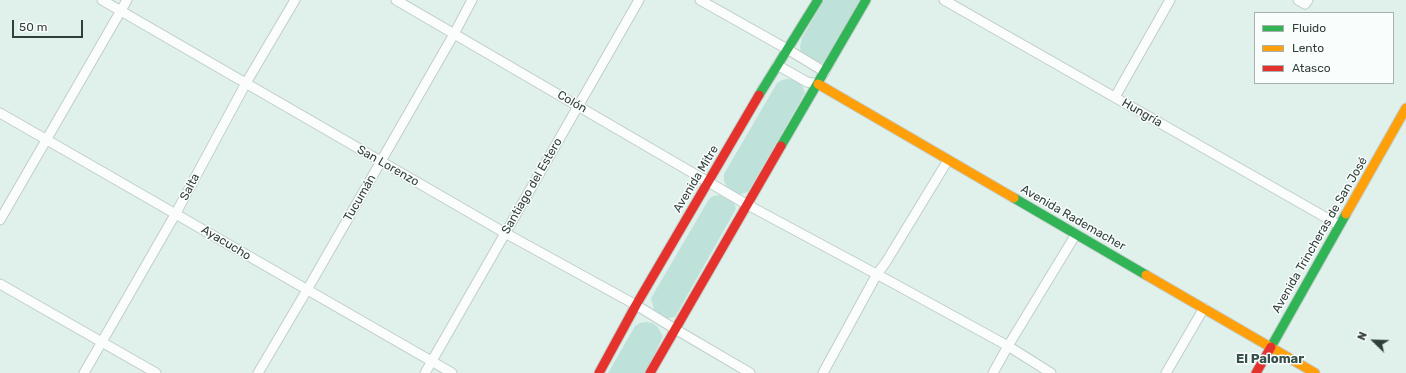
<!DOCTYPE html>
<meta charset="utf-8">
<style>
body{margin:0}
#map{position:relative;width:1406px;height:373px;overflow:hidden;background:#e0f1ec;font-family:Rubik,sans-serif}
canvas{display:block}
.legend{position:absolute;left:1254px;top:12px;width:140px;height:72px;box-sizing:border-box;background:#f9fefd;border:1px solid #a9b1af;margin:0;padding:5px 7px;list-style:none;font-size:12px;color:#323e3b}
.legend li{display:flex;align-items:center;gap:8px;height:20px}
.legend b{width:20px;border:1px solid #a9b1af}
.north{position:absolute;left:1354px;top:321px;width:40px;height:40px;-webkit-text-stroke:3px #f9fefd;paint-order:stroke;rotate:293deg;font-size:11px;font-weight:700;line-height:16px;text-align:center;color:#323e3b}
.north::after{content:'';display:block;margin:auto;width:14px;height:18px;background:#323e3b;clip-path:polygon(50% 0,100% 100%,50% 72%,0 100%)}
.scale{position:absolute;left:12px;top:20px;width:71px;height:18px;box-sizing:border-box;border:2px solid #323e3b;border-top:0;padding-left:5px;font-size:12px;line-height:14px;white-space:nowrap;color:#323e3b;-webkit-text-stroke:3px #f9fefd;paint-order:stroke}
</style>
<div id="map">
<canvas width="1406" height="373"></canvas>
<ul class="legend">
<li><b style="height:5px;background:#30b455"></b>Fluido</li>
<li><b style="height:5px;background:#ff9f0a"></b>Lento</li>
<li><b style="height:5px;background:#e5322d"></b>Atasco</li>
</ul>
<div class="north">N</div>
<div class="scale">50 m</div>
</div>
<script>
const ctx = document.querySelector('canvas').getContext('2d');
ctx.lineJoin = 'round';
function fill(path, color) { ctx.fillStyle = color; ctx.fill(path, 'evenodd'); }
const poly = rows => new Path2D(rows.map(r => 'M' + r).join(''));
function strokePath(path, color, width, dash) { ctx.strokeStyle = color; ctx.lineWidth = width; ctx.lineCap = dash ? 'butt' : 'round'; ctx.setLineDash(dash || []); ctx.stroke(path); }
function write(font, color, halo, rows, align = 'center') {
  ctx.font = font + ' Rubik,sans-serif'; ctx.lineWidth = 3; ctx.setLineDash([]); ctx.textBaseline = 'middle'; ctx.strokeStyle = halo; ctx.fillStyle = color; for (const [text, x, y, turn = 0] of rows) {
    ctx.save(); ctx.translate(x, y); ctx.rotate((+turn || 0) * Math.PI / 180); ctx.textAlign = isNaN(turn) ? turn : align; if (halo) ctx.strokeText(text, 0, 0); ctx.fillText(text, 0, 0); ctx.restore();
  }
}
fill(poly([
 [824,0,862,0,824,62,819,64,801,53,800,46,802,38],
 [788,79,794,80,799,83,803,87,805,93,748,192,742,194,736,194,730,191,726,186,724,180,724,174,777,83,782,80],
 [719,195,725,196,730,199,734,203,736,209,675,317,669,318,663,318,658,315,654,310,651,298,709,199,713,196],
 [646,322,652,323,657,326,663,336,646,373,608,373,635,326,640,323]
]), '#bee2da');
const street = poly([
 [102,0,505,233,636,305,675,329,750,373],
 [396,0,746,204,893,283,1008,346,1051,373],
 [700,0,787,49,825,72],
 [944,0,1339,225],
 [1298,0,1305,4,1308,0],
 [777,65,807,82,818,84],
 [1115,97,1170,0],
 [0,113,452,373],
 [0,220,127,0],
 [0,284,156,373],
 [84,373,176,213,246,83,295,0],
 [258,373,307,290,454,34,472,0],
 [425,373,639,0],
 [823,373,877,274,886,262,948,160],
 [993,373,1008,346,1076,234],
 [1166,373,1204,308]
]);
const fast = poly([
 [759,95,818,0],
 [781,146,866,0],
 [1014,198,1146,275],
 [1271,347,1346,214]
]);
const slow = poly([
 [818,84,1014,198],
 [1346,214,1406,108],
 [1146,275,1315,373]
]);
const jam = poly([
 [599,373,636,305,759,95],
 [650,373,781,146],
 [1256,373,1271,347]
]);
strokePath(street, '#c0cdc9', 11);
strokePath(fast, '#c0cdc9', 11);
strokePath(slow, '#c0cdc9', 11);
strokePath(jam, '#c0cdc9', 11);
strokePath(street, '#fafdfc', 9);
strokePath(fast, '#30b455', 9);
strokePath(slow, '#ff9f0a', 9);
strokePath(jam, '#e5322d', 9);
write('12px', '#323e3b', '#f9fefd', [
 ["Colón",572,102,30],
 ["Hungría",1142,113,30],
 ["San Lorenzo",388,166,30],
 ["Avenida Mitre",696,179,-59],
 ["Santiago del Estero",532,186,-60],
 ["Salta",190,187,-62],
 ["Tucumán",360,198,-60],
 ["Avenida Rademacher",1073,218,30],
 ["Avenida Trincheras de San José",1320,235,-60],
 ["Ayacucho",226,243,31]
]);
write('bold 13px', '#364f4a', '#f9fefd', [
 ["El Palomar",1270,359]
]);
</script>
